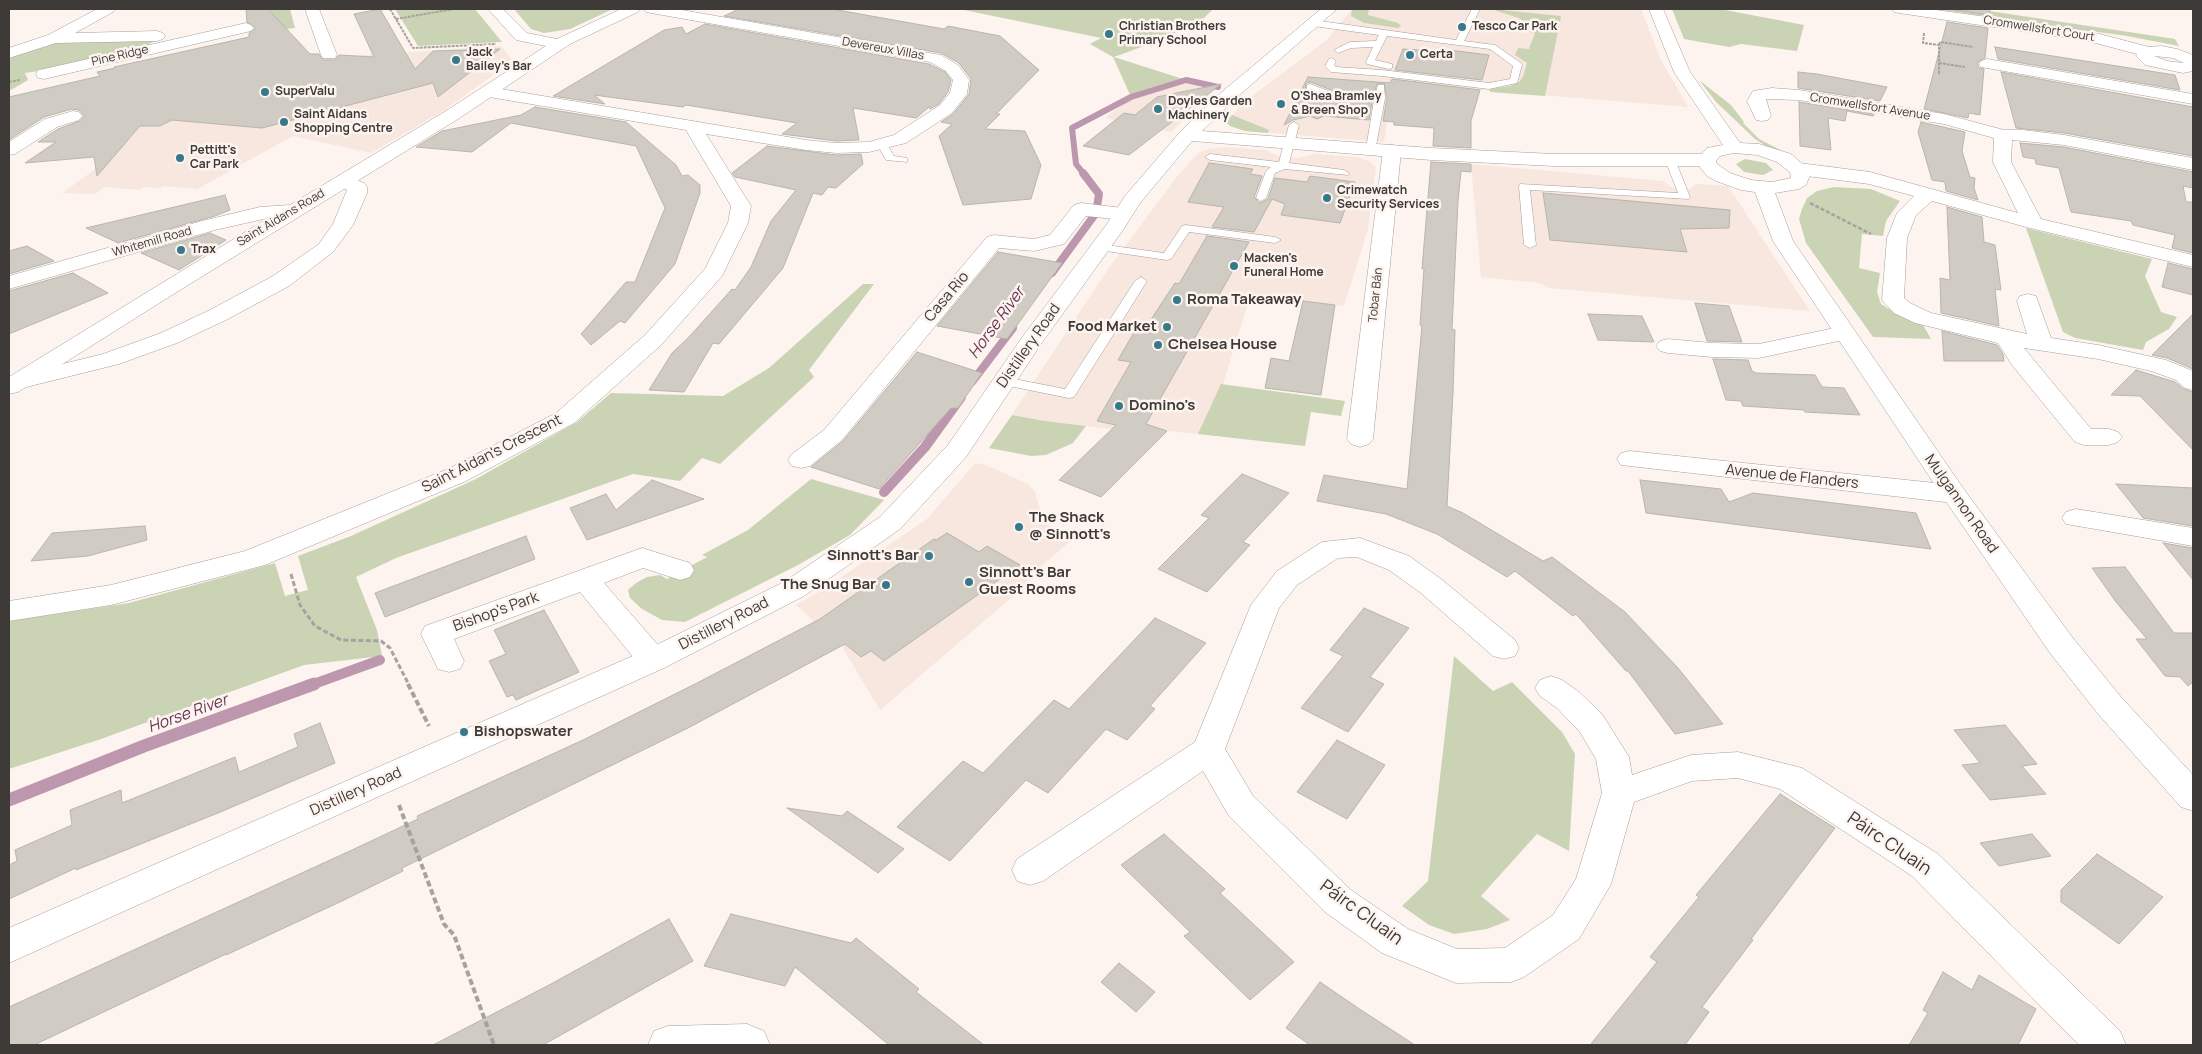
<!DOCTYPE html>
<meta charset="utf-8">
<style>
body{margin:0}
#map{position:relative;width:2202px;height:1054px;overflow:hidden;background:#fdf4ef;font-family:Manrope,sans-serif}
canvas{display:block}
.frame{position:absolute;inset:0;border:10px solid #3d3a38;pointer-events:none}
</style>
<div id="map">
<canvas width="2202" height="1054"></canvas>
<div class="frame"></div>
</div>
<script>
const ctx = document.querySelector('canvas').getContext('2d');
ctx.lineJoin = 'round';
function fill(path, color) { ctx.fillStyle = color; ctx.fill(path, 'evenodd'); }
const poly = rows => new Path2D(rows.map(r => 'M' + r).join(''));
function strokePath(path, color, width, dash) { ctx.strokeStyle = color; ctx.lineWidth = width; ctx.lineCap = dash ? 'butt' : 'round'; ctx.setLineDash(dash || []); ctx.stroke(path); }
function write(font, color, halo, rows, align = 'center') {
  ctx.font = font + ' Manrope,sans-serif'; ctx.lineWidth = 5; ctx.setLineDash([]); ctx.textBaseline = 'middle'; ctx.strokeStyle = halo; ctx.fillStyle = color; for (const [text, x, y, turn = 0] of rows) {
    ctx.save(); ctx.translate(x, y); ctx.rotate((+turn || 0) * Math.PI / 180); ctx.textAlign = isNaN(turn) ? turn : align; if (halo) ctx.strokeText(text, 0, 0); ctx.fillText(text, 0, 0); ctx.restore();
  }
}
fill(poly([
 [1352,9,1641,9,1660,58,1688,107,1393,83,1384,142,1245,131,1230,126,1226,122,1244,102,1327,40],
 [501,46,511,59,504,67,445,110,371,153,293,136,197,189,164,186,160,188,145,187,140,190,104,187,95,194,62,193,115,155,141,126,288,60],
 [1186,80,1218,87,1171,132,1105,118,1131,97],
 [1225,147,1266,150,1275,155,1297,158,1315,154,1357,157,1371,162,1376,167,1368,229,1344,306,1251,294,1207,435,1162,430,1155,427,1148,432,1127,431,1045,421,1012,415,1108,269,1176,178,1197,154,1208,149],
 [1471,164,1663,181,1671,187,1690,189,1696,184,1728,186,1810,311,1549,288,1540,283,1481,277],
 [975,463,986,465,1028,484,1035,492,1039,507,1044,515,1039,522,1076,536,1033,573,1019,591,880,710,842,647,796,605,824,589,927,519]
]), '#f7e7de');
fill(poly([
 [256,9,290,9,295,28,274,30,250,14],
 [395,9,475,9,502,42,418,46],
 [514,9,613,9,570,29,544,33,531,29],
 [959,9,1213,9,1199,23,1144,46,1114,57,1186,80,1131,97,1113,57,1090,44,1101,38],
 [1352,9,1369,9,1368,15,1398,23,1401,26,1398,28,1364,23,1351,16],
 [1491,9,1561,16,1545,96,1490,92,1490,89,1510,86,1519,82,1523,77,1527,63,1515,55,1518,48,1529,49,1535,33,1529,32,1532,26,1519,18],
 [1672,9,1720,9,1804,25,1797,51,1741,44,1729,47,1684,39],
 [1934,9,1976,9,2175,39,2179,46,2127,36],
 [156,40,141,49,59,68,25,73,28,80,11,90,9,89,9,56,51,42],
 [1699,80,1731,105,1744,122,1743,123,1759,139,1788,154,1767,147,1755,139,1716,102],
 [1232,115,1269,130,1268,133,1245,131,1230,126,1226,122],
 [1745,159,1766,163,1773,170,1763,175,1744,172,1736,164],
 [1834,187,1871,189,1900,201,1886,221,1883,236,1862,234,1859,268,1880,273,1877,292,1881,304,1900,316,1923,325,1931,339,1873,337,1806,243,1799,219,1802,209,1807,198,1817,191],
 [2026,228,2152,259,2145,276,2161,312,2177,317,2169,329,2146,342,2143,350,2075,338,2063,332],
 [863,284,874,284,809,370,814,377,720,464,702,458,680,481,633,474,396,558,356,577,377,630,382,656,304,665,101,739,9,769,9,621,129,603,275,563,285,596,308,590,298,556,351,536,476,479,577,422,611,393,723,396,769,368],
 [1221,384,1302,395,1345,401,1341,416,1311,412,1305,446,1198,434],
 [1012,415,1045,421,1086,426,1073,443,1046,455,1031,456,989,448],
 [811,479,884,500,850,535,798,565,685,622,662,620,642,609,630,598,628,590,636,583,647,577,660,575,667,579,707,557,702,555,748,530],
 [1454,656,1493,691,1512,682,1562,732,1575,754,1569,851,1537,834,1481,896,1510,920,1487,929,1454,934,1429,925,1402,906,1428,881]
]), '#cbd3b5');
strokePath(poly([
 [1084,174,1076,164,1072,128,1131,97,1186,80,1218,87]
]), '#bc97ad', 6);
strokePath(poly([
 [1052,273,1096,213,1099,194,1083,173],
 [972,382,1013,328]
]), '#bc97ad', 8);
strokePath(poly([
 [884,492,925,447,961,397],
 [311,685,380,660]
]), '#bc97ad', 10);
strokePath(poly([
 [9,800,144,746,314,684]
]), '#bc97ad', 13);
const building = poly([
 [246,9,268,9,310,54,319,54,323,60,335,60,339,55,374,57,354,14,380,9,415,69,433,51,500,49,438,97,433,83,262,128,172,120,160,126,140,126,97,176,94,157,25,163,56,142,38,142,58,129,80,121,84,116,79,110,72,109,44,117,9,140,9,97,100,76,97,72,115,68,114,67,249,37,249,33,256,28,247,22,246,9],
 [739,9,832,9,944,29,948,26,1000,36,1039,70,996,114,1000,114,985,129,1025,131,1041,165,1031,199,963,205,939,136,952,124,941,122,953,114,969,94,971,79,959,63,941,53,724,16,739,9],
 [1950,9,1990,9,1989,15,1950,9],
 [1947,22,1988,28,1985,58,1977,63,1979,68,1984,69,1980,115,1969,113,1968,118,1924,109,1947,22],
 [705,24,929,64,945,72,951,80,948,92,939,104,930,109,929,107,916,118,853,108,859,140,836,141,782,134,797,123,686,105,683,107,594,95,605,104,553,96,664,30,682,27,686,34,705,24],
 [1995,47,2175,75,2180,90,1998,59,1995,47],
 [1403,49,1449,52,1449,50,1489,55,1482,80,1395,70,1403,49],
 [1798,72,1817,74,1887,87,1880,101,1798,88,1798,72],
 [2001,72,2193,107,2193,156,2064,133,2016,128,2001,72],
 [1308,77,1390,83,1392,79,1480,90,1471,121,1471,148,1433,146,1434,128,1394,125,1394,122,1383,121,1387,98,1384,83,1377,84,1374,93,1331,90,1311,82,1306,83,1306,91,1326,99,1372,102,1369,120,1324,116,1317,119,1310,116,1293,120,1284,125,1308,77],
 [1221,84,1129,155,1083,146,1124,113,1135,115,1157,97,1221,84],
 [1799,102,1874,114,1873,116,1847,111,1845,121,1828,118,1831,150,1800,146,1799,102],
 [535,107,626,122,676,165,682,176,688,175,700,185,700,193,675,264,625,323,620,321,591,345,581,334,626,282,635,282,665,208,636,146,511,123,472,152,416,147,442,131,521,115,535,107],
 [1921,122,1965,132,1962,151,1970,177,1975,178,1974,188,1978,200,1946,191,1945,182,1932,180,1918,132,1921,122],
 [2020,143,2064,147,2193,172,2193,188,2183,186,2186,202,2193,202,2193,253,2172,248,2175,235,2133,225,2131,221,2071,212,2059,168,2036,164,2035,159,2023,157,2020,143],
 [767,146,836,155,861,154,863,164,836,188,828,187,822,195,813,193,783,268,719,344,713,343,684,392,649,390,672,353,689,337,732,289,735,290,751,267,771,221,796,190,735,177,732,173,767,146],
 [1431,162,1471,164,1471,172,1461,171,1458,201,1452,329,1455,330,1453,392,1447,506,1463,513,1543,561,1552,557,1625,612,1678,668,1723,724,1675,734,1628,671,1626,671,1576,614,1573,616,1515,571,1507,577,1437,534,1386,514,1317,501,1324,475,1407,489,1422,326,1420,325,1424,269,1422,269,1431,162],
 [1209,163,1253,169,1250,174,1262,176,1254,197,1260,203,1268,199,1275,178,1307,182,1310,176,1355,182,1340,223,1281,215,1285,204,1272,199,1254,232,1212,227,1224,207,1188,202,1209,163],
 [1543,193,1730,210,1729,228,1680,229,1687,252,1550,240,1543,193],
 [225,195,230,210,215,216,118,243,86,228,225,195],
 [1947,207,1982,217,1984,242,1995,245,2001,290,1995,289,1999,326,1941,313,1940,278,1950,280,1947,207],
 [210,233,226,240,179,270,141,253,210,233],
 [1207,236,1249,242,1146,424,1167,431,1101,497,1059,480,1116,425,1097,421,1131,362,1118,360,1136,329,1144,330,1175,283,1179,284,1207,236],
 [27,246,54,261,9,274,9,251,27,246],
 [998,252,1062,263,1007,339,937,326,998,252],
 [2168,263,2193,269,2193,295,2162,287,2168,263],
 [73,273,108,293,9,334,9,291,73,273],
 [1303,301,1335,305,1321,395,1265,388,1271,358,1289,361,1303,301],
 [1695,303,1729,306,1742,342,1707,341,1695,303],
 [1588,314,1642,316,1654,342,1598,340,1588,314],
 [2193,314,2193,369,2167,358,2152,355,2193,314],
 [1942,331,1997,345,2003,354,2004,361,1944,361,1942,331],
 [917,352,982,373,958,408,951,408,879,489,811,467,843,441,917,352],
 [1713,359,1748,360,1752,371,1756,373,1815,375,1822,387,1844,388,1860,415,1805,412,1804,410,1743,406,1741,401,1726,400,1713,359],
 [2136,370,2175,382,2184,389,2193,392,2193,450,2140,396,2111,395,2136,370],
 [1242,474,1289,493,1243,542,1250,545,1207,592,1158,569,1209,518,1201,515,1242,474],
 [652,480,704,499,587,540,570,508,606,494,616,510,652,480],
 [1640,480,1721,489,1729,502,1753,493,1916,513,1931,549,1646,513,1640,480],
 [2116,484,2193,488,2193,526,2143,518,2116,484],
 [145,526,147,540,88,556,31,561,52,533,145,526],
 [947,533,979,552,987,546,1020,565,884,661,871,651,861,657,845,644,688,728,402,868,403,871,342,901,226,955,226,954,34,1045,9,1045,9,1007,352,850,418,819,417,816,583,740,697,683,820,619,934,539,936,540,947,533],
 [526,536,535,559,385,617,375,593,526,536],
 [2163,543,2193,548,2193,580,2163,543],
 [2125,567,2174,633,2193,633,2193,682,2188,686,2180,677,2165,676,2136,639,2147,639,2116,602,2092,568,2125,567],
 [1364,608,1409,628,1370,677,1384,684,1348,732,1301,708,1343,656,1330,650,1364,608],
 [544,610,579,672,516,700,513,695,507,697,489,661,506,654,494,630,544,610],
 [1155,618,1206,643,1150,706,1155,709,1127,740,1106,729,1048,793,1026,780,950,861,897,827,963,761,983,773,1054,700,1069,709,1155,618],
 [320,723,335,763,218,813,76,870,76,868,9,899,9,865,17,861,15,850,72,825,70,810,121,790,122,803,235,757,239,772,298,747,294,734,320,723],
 [2005,725,2037,764,2022,766,2046,794,1990,800,1962,765,1980,763,1954,730,2005,725],
 [1337,740,1385,765,1347,819,1297,792,1337,740],
 [1780,794,1835,828,1751,939,1753,940,1702,1007,1709,1012,1685,1045,1590,1045,1657,962,1650,957,1699,897,1696,895,1780,794],
 [787,808,842,816,847,811,904,849,878,873,787,808],
 [1164,834,1225,889,1220,893,1294,962,1250,1000,1184,936,1190,932,1121,865,1164,834],
 [2032,834,2051,856,1999,866,1980,843,2032,834],
 [2097,854,2163,897,2119,944,2061,902,2061,890,2097,854],
 [731,914,851,943,856,938,919,989,916,992,984,1045,889,1045,795,967,785,986,704,966,731,914],
 [669,919,693,961,543,1045,433,1045,551,984,669,919],
 [1119,963,1155,992,1136,1012,1101,982,1119,963],
 [1943,972,1972,990,1979,975,2036,1009,2018,1045,1909,1045,1928,1013,1923,1010,1943,972],
 [1320,982,1361,1010,1415,1045,1310,1045,1286,1028,1320,982]
]);
fill(building, '#d0ccc4');
strokePath(building, '#b8b5ad', 1);
const lane = poly([
 [1472,9,1480,9,1464,41,1495,45,1521,63,1522,65,1517,83,1489,89,1382,76,1331,72,1325,66,1329,59,1332,58,1336,61,1334,65,1336,67,1382,70,1489,83,1510,79,1513,66,1490,49,1387,36,1375,60,1392,64,1392,68,1389,69,1367,64,1366,62,1373,47,1351,48,1338,53,1334,50,1350,42,1376,41,1379,35,1313,26,1309,23,1313,20,1456,40,1472,9],
 [1310,84,1331,92,1375,95,1378,85,1384,85,1385,98,1375,151,1367,151,1366,149,1374,100,1327,97,1307,89,1307,85,1310,84],
 [1294,122,1299,125,1289,163,1344,170,1349,173,1348,175,1285,169,1275,173,1266,198,1261,201,1256,198,1266,171,1271,167,1210,160,1205,157,1210,154,1279,162,1289,125,1294,122],
 [882,141,886,142,894,156,907,158,907,162,886,160,877,144,882,141],
 [1671,159,1676,162,1690,197,1689,199,1530,190,1536,245,1530,248,1524,245,1519,186,1520,184,1678,193,1666,162,1671,159],
 [1186,225,1275,237,1281,240,1275,243,1189,232,1171,259,1167,260,1099,250,1093,247,1099,244,1164,253,1182,226,1186,225],
 [1141,277,1147,281,1074,397,1069,398,999,384,997,381,999,378,1004,377,1065,389,1135,281,1141,277]
]);
const street = poly([
 [97,9,115,9,113,12,75,33,157,31,163,33,165,36,163,39,157,41,56,43,9,58,9,48,48,35,97,9],
 [305,9,319,9,337,55,335,58,323,58,321,55,305,9],
 [644,9,676,9,941,55,958,65,969,80,967,94,952,113,906,143,869,152,836,153,806,150,706,134,751,206,748,223,722,276,661,345,574,423,466,481,265,565,111,605,9,621,9,601,111,585,245,551,448,469,556,413,645,335,705,269,728,223,731,206,686,130,489,97,483,96,481,92,483,88,489,87,806,140,836,143,869,142,894,135,940,105,950,93,953,80,946,71,930,62,651,13,646,12,644,9],
 [1892,9,1929,9,2088,31,2149,47,2161,46,2177,49,2193,55,2193,71,2183,73,2145,65,2136,56,2137,54,2088,41,1899,13,1894,12,1892,9],
 [2154,56,2173,58,2184,63,2167,61,2154,56],
 [246,23,251,25,254,28,251,31,44,79,38,78,36,74,38,70,44,69,246,23],
 [1987,59,2193,94,2193,104,1981,67,1979,64,1981,61,1987,59],
 [1772,88,1799,90,1944,114,2004,130,2023,130,2064,135,2193,158,2193,170,2064,145,2012,140,2011,162,2041,219,2193,255,2193,267,2026,227,1932,201,1916,215,1907,238,1904,298,1910,303,1931,313,2027,334,2017,301,2020,296,2028,294,2036,296,2051,338,2098,345,2166,360,2193,371,2193,390,2185,388,2176,380,2151,371,2098,359,2024,348,2091,429,2109,429,2118,432,2122,437,2118,442,2109,445,2084,445,2075,442,2012,365,1998,343,1915,323,1894,313,1882,300,1887,238,1897,213,1914,196,1869,184,1799,175,1792,173,1790,169,1792,165,1799,163,1870,172,2018,213,1993,162,1994,138,1944,124,1799,100,1766,99,1771,116,1768,120,1762,121,1756,120,1747,101,1753,91,1772,88],
 [73,111,79,112,82,116,79,120,57,127,15,154,9,155,9,142,45,119,73,111],
 [1392,145,1399,147,1401,151,1373,439,1369,444,1360,447,1351,444,1347,439,1383,151,1385,147,1392,145],
 [343,175,364,183,367,187,367,193,353,225,333,252,289,286,226,320,177,343,119,364,18,389,9,386,10,377,103,354,161,333,210,310,273,276,319,244,333,224,347,190,336,185,333,181,336,177,343,175],
 [1081,203,1123,208,1130,210,1133,214,1130,218,1123,220,1086,216,1064,244,1034,251,999,248,842,440,810,466,801,468,792,466,788,460,792,454,824,430,987,237,994,235,1034,239,1050,235,1074,205,1081,203],
 [1844,326,1852,328,1855,333,1852,338,1759,358,1712,357,1668,353,1660,351,1656,346,1660,341,1668,339,1712,343,1759,344,1844,326],
 [1630,451,1954,485,1963,488,1967,494,1963,500,1954,503,1621,465,1617,459,1621,453,1630,451],
 [2076,509,2193,528,2193,546,2066,524,2062,518,2066,512,2076,509],
 [1360,538,1409,556,1441,579,1515,640,1519,648,1515,656,1504,659,1493,656,1421,593,1389,570,1357,557,1338,558,1297,585,1279,608,1225,749,1253,796,1351,890,1408,929,1457,949,1505,948,1553,915,1576,879,1602,793,1596,759,1580,732,1557,708,1540,696,1535,688,1540,680,1551,676,1562,680,1579,692,1602,714,1629,757,1632,775,1691,755,1738,752,1802,768,1938,854,2120,1031,2126,1045,2079,1045,1912,876,1780,789,1738,778,1692,781,1634,802,1611,884,1579,939,1524,977,1511,982,1456,983,1382,953,1325,912,1229,816,1203,771,1043,881,1030,885,1017,881,1012,870,1017,859,1195,742,1251,605,1277,571,1322,542,1360,538],
 [642,548,690,563,694,570,690,577,680,580,643,568,604,583,664,652,668,660,664,668,653,671,642,668,580,592,454,639,464,661,460,669,449,672,438,669,421,634,425,626,642,548],
 [747,1024,764,1031,770,1045,648,1045,654,1031,668,1026,747,1024]
]);
const secondary = poly([
 [488,9,503,9,527,33,557,39,621,9,640,9,638,12,570,44,458,119,180,290,18,392,9,394,9,377,268,218,215,230,9,289,9,276,202,221,260,207,290,205,446,111,546,46,516,40,488,9],
 [1321,9,1337,9,1235,99,1202,131,1431,148,1554,154,1702,154,1707,148,1723,145,1674,72,1649,9,1663,9,1690,72,1740,143,1759,144,1791,154,1808,169,1810,175,1806,185,1799,189,1775,193,1793,241,1963,488,2072,637,2121,697,2193,775,2193,811,2181,807,2099,715,2050,653,1945,500,1773,241,1755,192,1741,190,1716,181,1707,176,1699,166,1554,166,1431,160,1192,141,1140,203,1123,230,1041,344,966,457,900,529,804,596,664,668,9,963,9,928,642,652,784,582,880,517,948,445,1023,336,1107,224,1125,196,1181,131,1223,91,1321,9],
 [1734,153,1757,155,1777,162,1790,172,1791,178,1772,182,1751,180,1730,173,1717,164,1716,161,1720,156,1734,153]
]);
strokePath(lane, '#a69e9a', 1);
strokePath(street, '#a69e9a', 1);
strokePath(secondary, '#a69e9a', 1);
strokePath(poly([
 [390,9,413,48,496,44],
 [396,19,454,9],
 [1924,33,1923,43,1939,45,1939,75],
 [1939,45,1940,42,1973,47],
 [1939,63,1965,67],
 [9,82,20,80]
]), '#a8a29e', 2, [3, 1]);
strokePath(poly([
 [1810,203,1871,234]
]), '#a8a29e', 2.5, [4, 2]);
strokePath(poly([
 [291,574,300,605,315,626,341,640,381,641,390,648,409,685]
]), '#a8a29e', 3, [5, 2.5]);
strokePath(poly([
 [408,684,429,726],
 [399,805,444,924,454,935,494,1045]
]), '#a8a29e', 4, [6, 3]);
fill(lane, '#fff');
fill(street, '#fff');
fill(secondary, '#fff');
for (const [x, y, r, color] of [
 [1462,27,5,"#38788b"],
 [1109,34,5,"#38788b"],
 [1410,55,5,"#38788b"],
 [456,60,5,"#38788b"],
 [265,92,5,"#38788b"],
 [1281,104,5,"#38788b"],
 [1158,109,5,"#38788b"],
 [284,122,5,"#38788b"],
 [180,158,5,"#38788b"],
 [1327,198,5,"#38788b"],
 [181,250,5,"#38788b"],
 [1234,266,5,"#38788b"],
 [1177,300,5,"#38788b"],
 [1167,327,5,"#38788b"],
 [1158,345,5,"#38788b"],
 [1119,406,5,"#38788b"],
 [1019,527,5,"#38788b"],
 [929,556,5,"#38788b"],
 [969,582,5,"#38788b"],
 [886,585,5,"#38788b"],
 [464,732,5,"#38788b"]
]) { const dot = new Path2D(); dot.arc(x, y, r, 0, 2 * Math.PI); ctx.fillStyle = color; ctx.fill(dot); strokePath(dot, '#fdf4ef', 2); }
write('bold 12px', '#3d3a38', '#fdf4ef', [
 ["Christian Brothers",1119,27],
 ["Primary School",1119,41],
 ["Tesco Car Park",1472,27],
 ["Jack",466,53],
 ["Bailey’s Bar",466,67],
 ["Certa",1420,55],
 ["SuperValu",275,92],
 ["O'Shea Bramley",1291,97],
 ["& Breen Shop",1291,111],
 ["Doyles Garden",1168,102],
 ["Machinery",1168,116],
 ["Saint Aidans",294,115],
 ["Shopping Centre",294,129],
 ["Pettitt's",190,151],
 ["Car Park",190,165],
 ["Crimewatch",1337,191],
 ["Security Services",1337,205],
 ["Trax",191,250],
 ["Macken's",1244,259],
 ["Funeral Home",1244,273]
], 'left');
write('12px', '#3d3a38', '#fdf4ef', [
 ["Cromwellsfort Court",2039,29,9],
 ["Devereux Villas",883,49,10],
 ["Pine Ridge",120,56,-13],
 ["Cromwellsfort Avenue",1870,107,9],
 ["Saint Aidans Road",281,218,-31],
 ["Whitemill Road",152,242,-16],
 ["Tobar Bán",1376,295,-84]
]);
write('15px', '#3d3a38', '#fdf4ef', [
 ["Casa Rio",947,297,-50],
 ["Distillery Road",1029,346,-55],
 ["Saint Aidan's Crescent",492,454,-27],
 ["Avenue de Flanders",1792,477,6],
 ["Mulgannon Road",1961,504,55],
 ["Bishop's Park",496,612,-20],
 ["Distillery Road",724,624,-27],
 ["Distillery Road",356,792,-24]
]);
write('bold 15px', '#3d3a38', '#fdf4ef', [
 ["Roma Takeaway",1187,300],
 ["Food Market",1157,327,"right"],
 ["Chelsea House",1168,345],
 ["Domino's",1129,406],
 ["The Shack",1029,518],
 ["@ Sinnott's",1029,535],
 ["Sinnott's Bar",919,556,"right"],
 ["Sinnott's Bar",979,573],
 ["Guest Rooms",979,590],
 ["The Snug Bar",876,585,"right"],
 ["Bishopswater",474,732]
], 'left');
write('italic 16px', '#683656', '#fdf4ef', [
 ["Horse River",997,323,-54],
 ["Horse River",188,714,-20]
]);
write('18px', '#3d3a38', '#fdf4ef', [
 ["Páirc Cluain",1889,844,34],
 ["Páirc Cluain",1361,913,36]
]);
</script>
